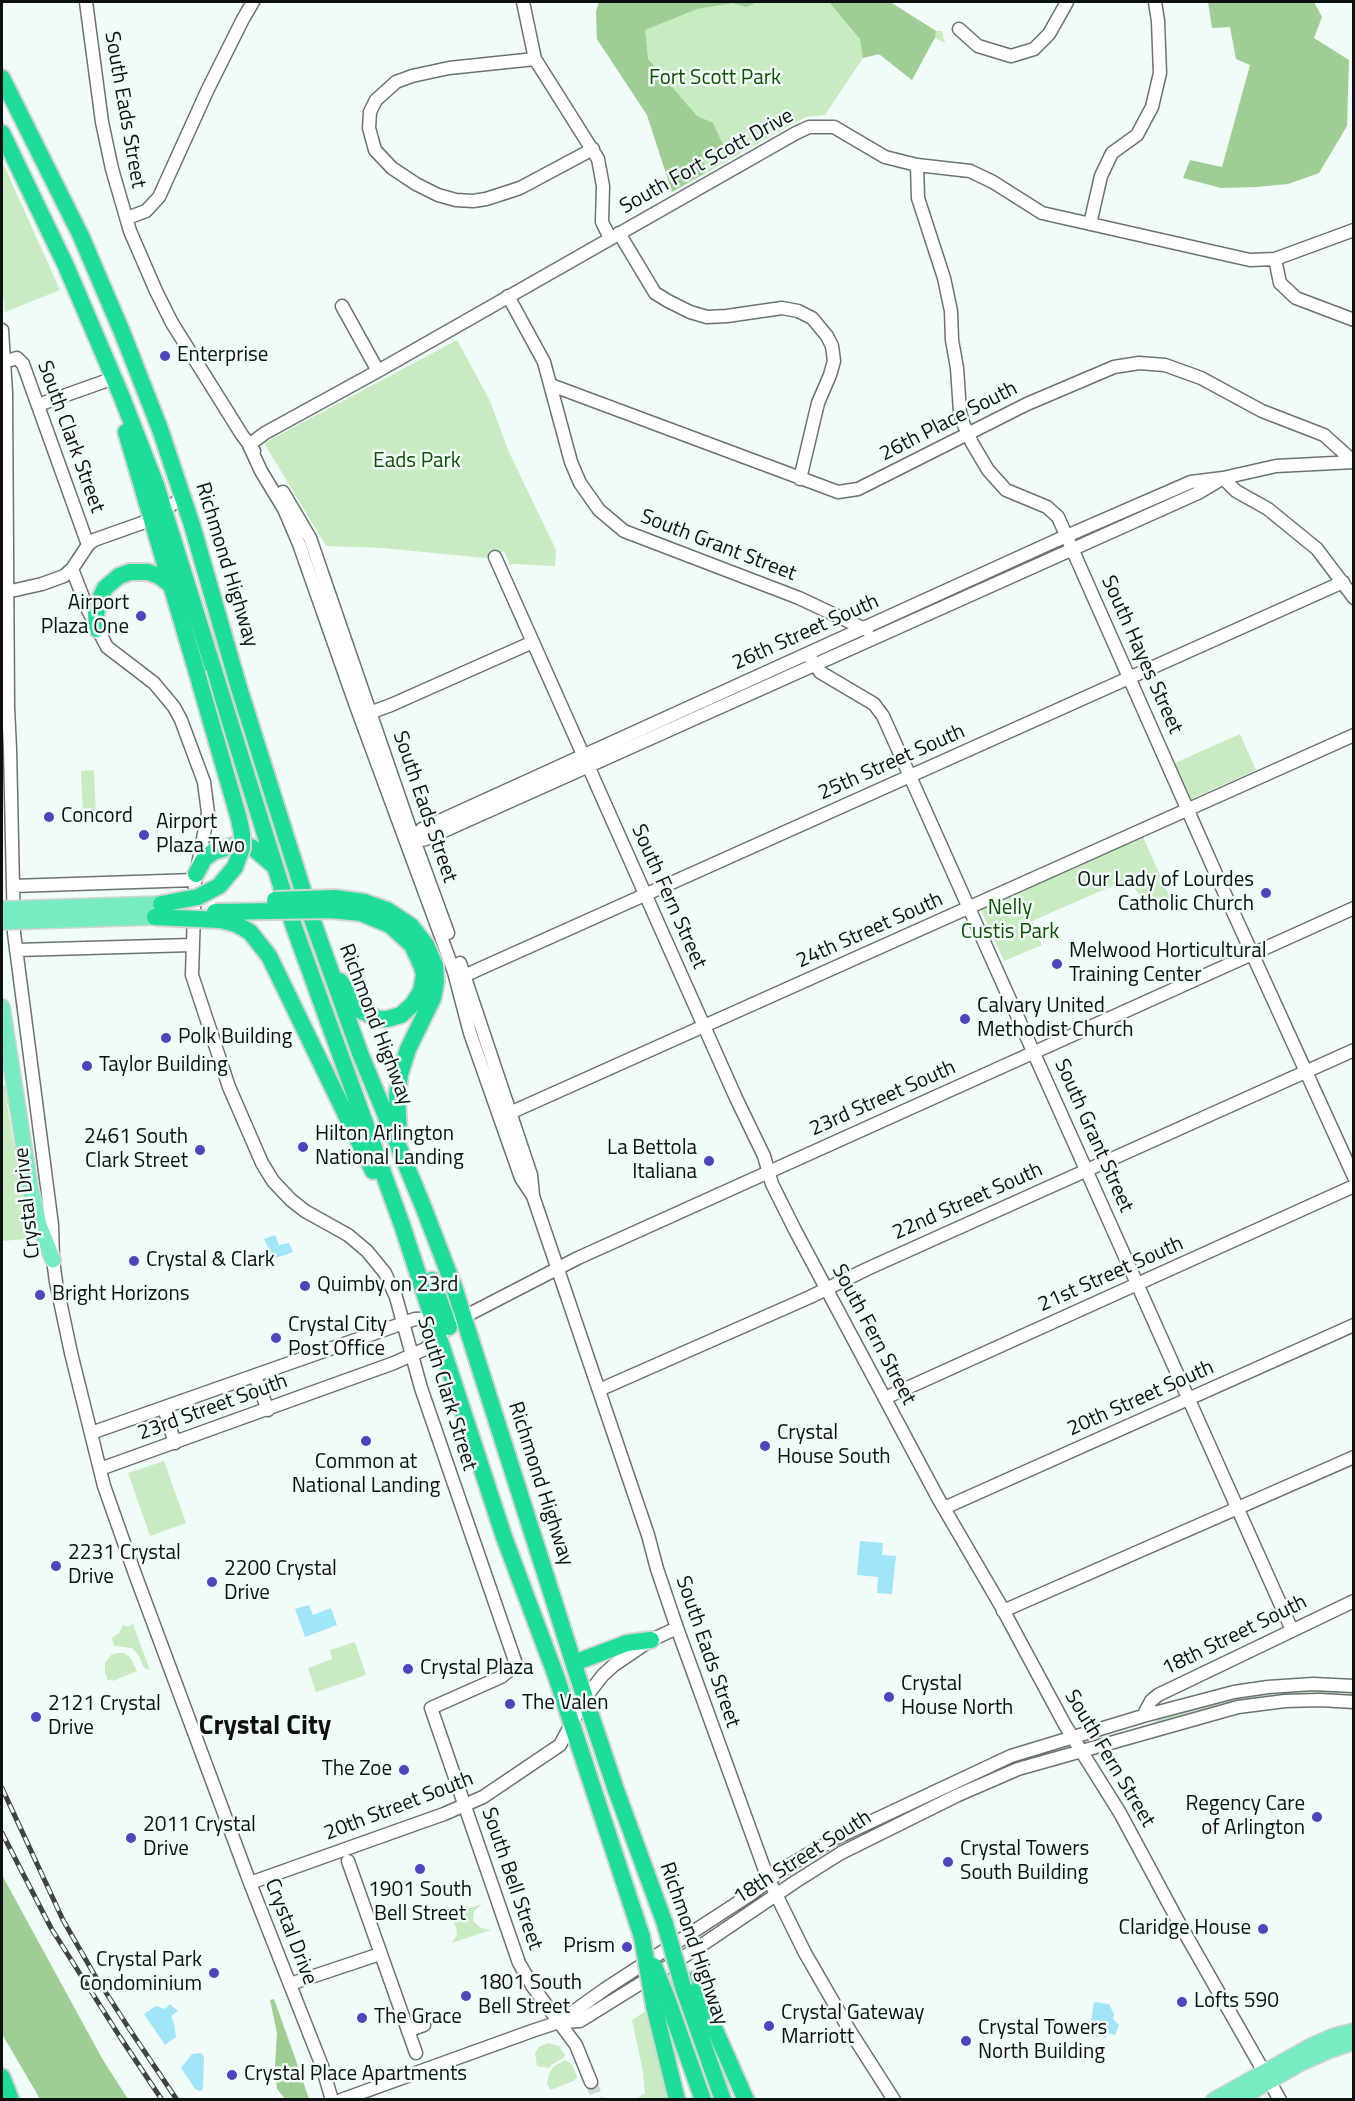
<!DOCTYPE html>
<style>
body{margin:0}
#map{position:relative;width:1355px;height:2101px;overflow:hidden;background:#f1fbf8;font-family:"Titillium Web",sans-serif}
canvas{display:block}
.frame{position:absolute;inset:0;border:3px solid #0d1010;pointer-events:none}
</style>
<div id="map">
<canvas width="1355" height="2101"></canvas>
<div class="frame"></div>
</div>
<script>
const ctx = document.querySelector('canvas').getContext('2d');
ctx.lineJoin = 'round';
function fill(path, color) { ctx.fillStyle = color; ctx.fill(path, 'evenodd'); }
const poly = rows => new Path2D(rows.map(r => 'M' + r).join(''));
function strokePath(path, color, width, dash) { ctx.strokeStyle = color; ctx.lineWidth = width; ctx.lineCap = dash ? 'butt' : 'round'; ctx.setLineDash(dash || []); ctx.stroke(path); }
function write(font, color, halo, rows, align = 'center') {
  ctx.font = font + ' "Titillium Web",sans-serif'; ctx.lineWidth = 5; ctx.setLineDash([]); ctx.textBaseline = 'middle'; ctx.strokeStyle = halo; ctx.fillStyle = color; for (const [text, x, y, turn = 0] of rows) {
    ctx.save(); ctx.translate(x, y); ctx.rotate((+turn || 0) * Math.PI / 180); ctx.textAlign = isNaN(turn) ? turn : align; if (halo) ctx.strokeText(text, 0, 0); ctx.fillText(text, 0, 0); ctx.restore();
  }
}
fill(poly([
 [599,2,890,2,936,31,942,31,945,43,935,38,912,80,879,54,863,58,825,115,807,117,796,122,672,192,647,115,597,39,596,12],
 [2,161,60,290,5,312,2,284],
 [457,340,490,401,508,450,556,550,555,566,515,564,510,565,504,551,485,558,383,548,326,546,264,443],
 [1240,734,1256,770,1191,799,1175,763],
 [94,770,96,815,83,816,81,771],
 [1143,837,1172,902,1151,911,1128,879,1032,921,1042,945,1004,961,981,910],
 [2,1073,3,1085,6,1085,9,1103,7,1104,13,1140,38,1238,2,1241],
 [164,1461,186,1523,150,1536,128,1473],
 [133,1624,150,1670,144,1668,139,1656,132,1648,114,1646,112,1638,119,1633,123,1625,128,1627],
 [355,1642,366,1675,316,1692,308,1668,332,1659,330,1650],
 [117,1653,124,1653,130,1657,137,1671,113,1681,112,1679,108,1681,105,1673,105,1663,111,1655],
 [1283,1689,1353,1690,1353,1696,1313,1693,1257,1698,1231,1703,1100,1740,1152,1723,1162,1717,1213,1702],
 [482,1904,474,1911,473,1921,481,1928,491,1930,452,1943,457,1935,456,1927,451,1919,443,1917],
 [649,2009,671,2099,639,2099,639,2097,645,2093,643,2072,632,2020],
 [548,2043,559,2046,565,2055,565,2057,551,2065,550,2068,537,2066,535,2053,539,2047],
 [565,2060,572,2064,577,2077,574,2081,550,2090,547,2083,549,2074,553,2067]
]), '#c8ebc1');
fill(poly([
 [599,2,757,2,746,7,733,3,697,9,645,30,648,59,697,116,713,123,724,147,704,158,705,173,672,192,647,115,597,39,596,12],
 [829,2,890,2,936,31,935,37,912,80,879,54,863,58,860,39],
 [1208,2,1314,2,1322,17,1314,38,1349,60,1347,126,1319,173,1288,184,1256,187,1221,188,1183,178,1190,160,1222,167,1250,65,1236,59,1230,27,1212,28],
 [2,1875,103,2060,128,2099,40,2099,2,2034],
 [274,1999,293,2052,309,2099,285,2099,277,2089,275,2065,277,2033,270,2000]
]), '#9fce95');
fill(poly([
 [275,1235,279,1245,289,1243,293,1252,273,1259,264,1239],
 [860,1541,883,1543,882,1555,896,1556,892,1594,877,1593,878,1577,857,1575],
 [309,1605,313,1615,331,1608,337,1625,305,1637,295,1609],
 [1094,2002,1109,2004,1114,2014,1113,2019,1119,2025,1115,2035,1107,2033,1106,2038,1089,2035],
 [170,2004,178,2011,171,2016,174,2023,176,2037,165,2045,144,2014,156,2006,165,2009],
 [201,2053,204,2057,203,2088,201,2091,196,2090,181,2068,192,2054]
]), '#a1e5fb');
strokePath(poly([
 [591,2082,598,2100]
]), '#cfd8d5', 12, [12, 6]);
const minor = poly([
 [86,2,102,122,112,169,130,231,156,291,172,323,242,435,254,451],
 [523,2,535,59,598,159,603,186,602,222,610,238],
 [959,29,978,46,1011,56,1034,49,1049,34,1067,2],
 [535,59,449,68,412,76,396,82,376,100,370,112,369,128,375,150,392,168,416,184,438,195,456,200,473,201,486,199,520,188,593,149],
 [917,165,918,198,944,278,951,311,952,340,957,368,960,412,963,423,972,443,988,470,1006,490,1047,507,1058,517,1224,892,1354,1177],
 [127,218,146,211,159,197,208,89,243,19,253,2],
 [1090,224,1101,176,1112,153,1137,135,1152,107,1160,73,1158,21,1155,2],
 [619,233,655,293,668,301,690,312,707,317,727,316,782,308,798,311,812,318,827,336,832,346,834,361,830,375,818,403,800,479],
 [1275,259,1280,283,1296,298,1354,320],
 [508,296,544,362,571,462,580,483,599,510,624,531,799,598,867,630],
 [342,306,378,371],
 [2,330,6,393,8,707,10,749,14,933,52,1225,53,1260,56,1282,71,1353,104,1486,135,1574,250,1883,322,2066,332,2100],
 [4,362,17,358,23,364,88,545],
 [551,385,838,492,858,489,872,482,1027,404,1114,367,1139,363,1165,365,1201,378,1262,411,1324,435,1354,462],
 [38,405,114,378],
 [249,445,261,471,284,509,299,544,356,706,454,972,470,1033,521,1178,533,1196,648,1535,657,1569,677,1628,767,1876,805,1953,850,2031,894,2100],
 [249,445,265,433,378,371,796,133,809,127,834,127,885,157,917,165,970,171,993,182,1042,213,1250,260,1275,259,1354,230],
 [1223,478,1236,491,1268,509,1317,549,1354,598],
 [283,492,310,538,414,840,448,933],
 [495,557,736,1098,764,1156,772,1184,795,1230,938,1498,1001,1606,1065,1725,1120,1813,1178,1921,1280,2100],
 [72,569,88,610,107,647,154,683,174,707,181,720,204,782,208,813,195,880,192,975,229,1087,262,1163,273,1181,291,1200,305,1211,348,1235,367,1251,385,1273,396,1297,421,1388,515,1661,511,1669,501,1677,431,1708,519,1963,533,1987,576,2045,591,2082],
 [2,593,42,584,64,576,72,569,88,545,94,540,142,523,183,498],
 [808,654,820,672,874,704,883,716,1292,1630],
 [364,715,391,705,533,642],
 [414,840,422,829,426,827,1055,541,1191,482,1223,478,1276,466,1354,462],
 [410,842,426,839,1198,493,1218,481],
 [13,886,195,880],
 [16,950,192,945],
 [460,963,531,1175,533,1195],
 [457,979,1343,582],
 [503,1116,1354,735],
 [458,1320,578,1258,1354,908],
 [255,1376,268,1410],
 [599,1390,810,1297,867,1269,1354,1050],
 [885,1398,1354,1186],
 [164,1408,175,1443],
 [91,1433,415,1319,438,1318],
 [100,1469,394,1363,425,1349,443,1333],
 [944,1508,1354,1325],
 [1003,1611,1354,1457],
 [1143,1716,1151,1701,1158,1695,1354,1601],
 [348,1861,416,2053],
 [250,1883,444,1814,483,1797,560,1745,585,1698,603,1675,614,1665,651,1640,677,1628],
 [290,1984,380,1954],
 [559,2022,605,1989,751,1894,788,1866,834,1839,1011,1756,1143,1716,1234,1692,1268,1687,1313,1684,1354,1686],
 [408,2031,424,2025],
 [341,2100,532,2031,559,2022,580,2021,696,1949,795,1882,841,1853,958,1795,1018,1769,1238,1707,1285,1701,1320,1700,1354,1702]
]);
const major = poly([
 [2,1007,30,1186,39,1225,53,1260],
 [1214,2100,1311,2046,1334,2036,1354,2031],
 [1237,2100,1299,2064,1328,2051,1354,2042]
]);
const highway = poly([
 [2,78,81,236,122,332,160,429,192,525,239,688,311,916,360,1053,423,1206,454,1287,579,1680,616,1790,665,1924],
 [2,133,66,266,121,395,156,485,294,927,402,1225,504,1537,556,1676,642,1937],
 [126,432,197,673],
 [97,629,96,614,99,601,105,588,119,576,130,572,148,572,159,576,171,585],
 [196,874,204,859,213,852,235,845,246,845,253,848,274,866],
 [364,902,387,910,411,926,426,945,435,966,436,982,433,998,408,1049,400,1074,397,1096,399,1134],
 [340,981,359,1010,379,1019,387,1019,401,1015,413,1004,421,991,424,975,422,967,412,945,390,925,361,913],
 [333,1088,373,1171],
 [432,1280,449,1327],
 [574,1663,627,1643,651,1640],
 [693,1980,746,2100],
 [683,1987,723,2100],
 [667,1998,703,2100],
 [654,2006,677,2100],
 [2,2077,11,2100]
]);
strokePath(minor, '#6a7371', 15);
strokePath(major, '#d3d4d4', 18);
strokePath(highway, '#d3d4d4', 20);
strokePath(minor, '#fff', 12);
strokePath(major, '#78ebc1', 15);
strokePath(highway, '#1ede97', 16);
const rail = poly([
 [2,1788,63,1920,94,1974,130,2030,177,2100],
 [2,1833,51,1928,120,2037,162,2100]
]);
strokePath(rail, '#3f4443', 5);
strokePath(rail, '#f1fbf8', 3, [9]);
const majorBridge = poly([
 [2,909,161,904],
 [2,922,155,917]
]);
const highwayBridge = poly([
 [275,900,335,898,364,902],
 [161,904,198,897,219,886,235,867,242,848,242,834,239,819,197,673],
 [215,912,330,910,361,913],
 [155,917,220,920,236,924,250,932,269,956,333,1088],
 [665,1924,683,1987],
 [642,1937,654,2006],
 [654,1966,667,1998]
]);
strokePath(majorBridge, '#d3d4d4', 18, []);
strokePath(highwayBridge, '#d3d4d4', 20, []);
strokePath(majorBridge, '#78ebc1', 15);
strokePath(highwayBridge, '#1ede97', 16);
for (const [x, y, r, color] of [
 [165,356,6,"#4e44bb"],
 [141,616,6,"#4e44bb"],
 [49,817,6,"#4e44bb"],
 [144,835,6,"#4e44bb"],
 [1266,893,6,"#4e44bb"],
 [1057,964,6,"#4e44bb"],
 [965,1019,6,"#4e44bb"],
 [166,1038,6,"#4e44bb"],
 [87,1066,6,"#4e44bb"],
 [303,1147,6,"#4e44bb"],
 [200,1150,6,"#4e44bb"],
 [709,1161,6,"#4e44bb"],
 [134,1261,6,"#4e44bb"],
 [305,1286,6,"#4e44bb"],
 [40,1295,6,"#4e44bb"],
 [276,1338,6,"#4e44bb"],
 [366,1441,6,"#4e44bb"],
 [765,1446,6,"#4e44bb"],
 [56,1566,6,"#4e44bb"],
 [212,1582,6,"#4e44bb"],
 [408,1669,6,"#4e44bb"],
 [889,1697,6,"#4e44bb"],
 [510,1704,6,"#4e44bb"],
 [36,1717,6,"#4e44bb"],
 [404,1770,6,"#4e44bb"],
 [1317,1817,6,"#4e44bb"],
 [131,1838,6,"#4e44bb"],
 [948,1862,6,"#4e44bb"],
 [420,1869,6,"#4e44bb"],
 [1263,1929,6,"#4e44bb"],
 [627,1947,6,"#4e44bb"],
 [214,1973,6,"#4e44bb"],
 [466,1996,6,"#4e44bb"],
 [1182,2002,6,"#4e44bb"],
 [362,2018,6,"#4e44bb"],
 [769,2026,6,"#4e44bb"],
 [966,2041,6,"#4e44bb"],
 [232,2075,6,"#4e44bb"]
]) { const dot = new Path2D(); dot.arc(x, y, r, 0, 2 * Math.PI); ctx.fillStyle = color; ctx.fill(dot); strokePath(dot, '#f1fbf8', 2); }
write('21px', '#104f00', '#f1fbf8', [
 ["Fort Scott Park",715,79],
 ["Eads Park",417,462],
 ["Nelly",1010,909],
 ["Custis Park",1010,933]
]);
write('21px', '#0d1010', '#f1fbf8', [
 ["South Eads Street",124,110,80],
 ["South Fort Scott Drive",707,162,-29],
 ["26th Place South",949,422,-27],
 ["South Clark Street",70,437,70],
 ["South Grant Street",718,546,21],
 ["Richmond Highway",226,565,73],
 ["26th Street South",806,633,-24],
 ["South Hayes Street",1141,655,66],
 ["25th Street South",892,763,-24],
 ["South Eads Street",424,807,71],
 ["South Fern Street",668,897,66],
 ["24th Street South",870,931,-24],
 ["Richmond Highway",375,1025,69],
 ["23rd Street South",883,1099,-24],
 ["South Grant Street",1093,1136,66],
 ["22nd Street South",968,1202,-24],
 ["Crystal Drive",28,1203,-96],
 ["21st Street South",1111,1275,-24],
 ["South Fern Street",873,1335,62],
 ["South Clark Street",446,1394,73],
 ["20th Street South",1141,1399,-24],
 ["23rd Street South",213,1408,-20],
 ["Richmond Highway",540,1484,72],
 ["18th Street South",1235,1636,-26],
 ["South Eads Street",707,1652,71],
 ["South Fern Street",1109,1759,59],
 ["20th Street South",399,1807,-21],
 ["18th Street South",803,1858,-32],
 ["South Bell Street",511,1879,71],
 ["Crystal Drive",290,1932,69],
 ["Richmond Highway",693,1944,71]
]);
write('21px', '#0d1010', '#f1fbf8', [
 ["Enterprise",177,356],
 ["Airport",129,604,"right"],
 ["Plaza One",129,628,"right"],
 ["Concord",61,817],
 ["Airport",156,823],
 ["Plaza Two",156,847],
 ["Our Lady of Lourdes",1254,881,"right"],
 ["Catholic Church",1254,905,"right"],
 ["Melwood Horticultural",1069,952],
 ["Training Center",1069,976],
 ["Calvary United",977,1007],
 ["Methodist Church",977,1031],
 ["Polk Building",178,1038],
 ["Taylor Building",99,1066],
 ["Hilton Arlington",315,1135],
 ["National Landing",315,1159],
 ["2461 South",188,1138,"right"],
 ["Clark Street",188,1162,"right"],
 ["La Bettola",697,1149,"right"],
 ["Italiana",697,1173,"right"],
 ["Crystal & Clark",146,1261],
 ["Quimby on 23rd",317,1286],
 ["Bright Horizons",52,1295],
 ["Crystal City",288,1326],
 ["Post Office",288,1350],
 ["Crystal",777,1434],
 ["House South",777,1458],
 ["Common at",366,1463,"center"],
 ["National Landing",366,1487,"center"],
 ["2231 Crystal",68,1554],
 ["Drive",68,1578],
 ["2200 Crystal",224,1570],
 ["Drive",224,1594],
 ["Crystal Plaza",420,1669],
 ["Crystal",901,1685],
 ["House North",901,1709],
 ["The Valen",522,1704],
 ["2121 Crystal",48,1705],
 ["Drive",48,1729],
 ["The Zoe",392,1770,"right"],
 ["Regency Care",1305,1805,"right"],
 ["of Arlington",1305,1829,"right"],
 ["2011 Crystal",143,1826],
 ["Drive",143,1850],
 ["Crystal Towers",960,1850],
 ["South Building",960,1874],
 ["1901 South",420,1891,"center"],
 ["Bell Street",420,1915,"center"],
 ["Claridge House",1251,1929,"right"],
 ["Prism",615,1947,"right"],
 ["Crystal Park",202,1961,"right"],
 ["Condominium",202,1985,"right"],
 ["1801 South",478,1984],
 ["Bell Street",478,2008],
 ["Lofts 590",1194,2002],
 ["Crystal Gateway",781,2014],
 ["Marriott",781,2038],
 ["The Grace",374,2018],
 ["Crystal Towers",978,2029],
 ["North Building",978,2053],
 ["Crystal Place Apartments",244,2075]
], 'left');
write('bold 27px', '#0d1010', '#f1fbf8', [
 ["Crystal City",265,1727]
]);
</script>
